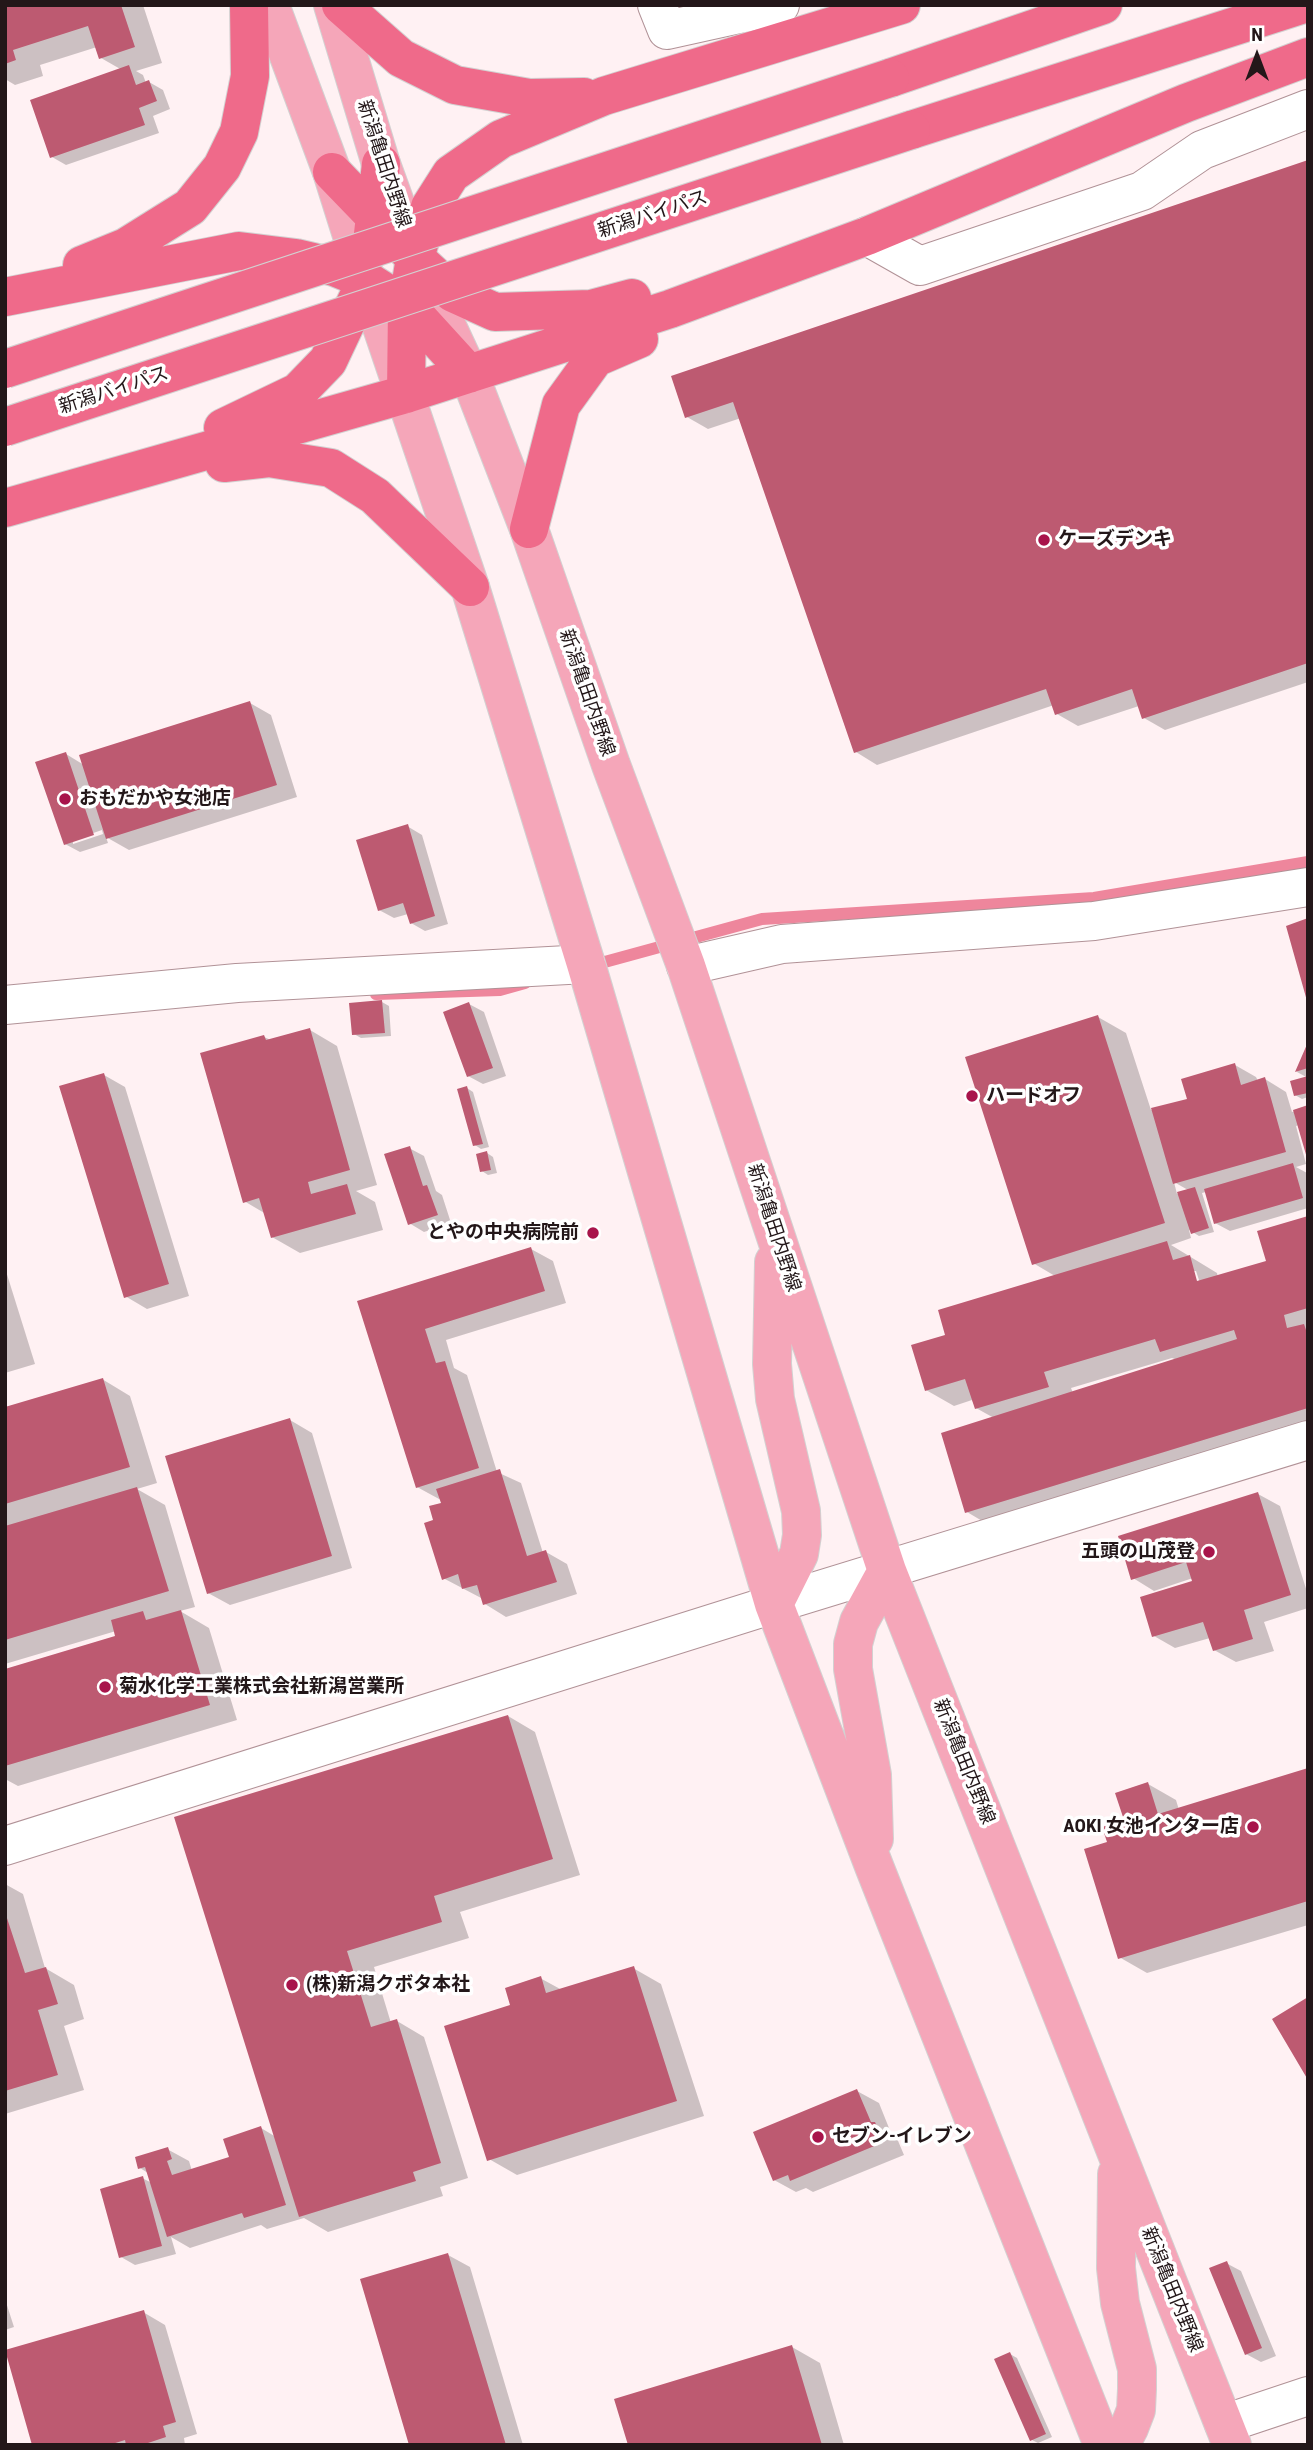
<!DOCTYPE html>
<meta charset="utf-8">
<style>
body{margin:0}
#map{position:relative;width:1313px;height:2450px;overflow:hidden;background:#fff1f3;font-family:"Roboto Condensed",sans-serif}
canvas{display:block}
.frame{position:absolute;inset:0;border:7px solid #231719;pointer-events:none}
.north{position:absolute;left:1222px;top:21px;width:70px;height:70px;-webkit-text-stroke:5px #fff;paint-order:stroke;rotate:0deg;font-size:19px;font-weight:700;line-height:28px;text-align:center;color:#231719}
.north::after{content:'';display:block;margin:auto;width:24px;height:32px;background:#231719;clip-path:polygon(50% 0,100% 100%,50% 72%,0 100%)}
</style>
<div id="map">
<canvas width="1313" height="2450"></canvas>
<div class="frame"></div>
<div class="north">N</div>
</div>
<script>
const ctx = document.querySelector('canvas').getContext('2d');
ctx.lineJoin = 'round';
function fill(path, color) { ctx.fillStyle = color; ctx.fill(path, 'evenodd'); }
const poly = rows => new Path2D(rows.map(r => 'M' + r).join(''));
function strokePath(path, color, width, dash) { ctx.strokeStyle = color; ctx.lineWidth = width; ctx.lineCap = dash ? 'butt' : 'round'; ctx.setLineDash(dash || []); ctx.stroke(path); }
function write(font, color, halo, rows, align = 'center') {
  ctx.font = font + ' "Roboto Condensed","Noto Sans JP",sans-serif'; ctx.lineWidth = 7; ctx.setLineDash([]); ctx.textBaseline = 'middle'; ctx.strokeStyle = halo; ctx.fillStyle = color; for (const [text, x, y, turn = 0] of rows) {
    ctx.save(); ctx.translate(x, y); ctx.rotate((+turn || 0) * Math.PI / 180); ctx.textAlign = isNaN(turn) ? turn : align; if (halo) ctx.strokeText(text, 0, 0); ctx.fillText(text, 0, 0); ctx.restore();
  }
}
fill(poly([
 [5,5,143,5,162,63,136,71,143,75,146,83,149,82,163,90,170,109,153,116,159,133,66,165,52,157,122,70,101,58,97,47,40,65,43,76,15,85,5,79],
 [1308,162,1308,682,1165,730,1144,718,1139,706,1078,726,1057,714,1054,705,877,765,856,752,741,418,708,429,687,417],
 [250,703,271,715,297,797,129,850,106,837,108,843,80,852,65,844,66,754,84,765],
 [102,830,103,834,73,844,73,840],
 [407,826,422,835,448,924,425,931,411,923,408,914,394,918,379,910],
 [382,1002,389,1006,391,1036,361,1038,354,1034],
 [469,1004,484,1012,506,1076,483,1084,468,1076],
 [1098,1017,1126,1033,1151,1110,1189,1100,1235,1065,1256,1077,1258,1081,1265,1079,1286,1092,1292,1112,1308,1107,1299,1125,1296,1126,1306,1164,1296,1167,1307,1173,1308,1177,1308,1208,1230,1231,1215,1223,1206,1192,1202,1193,1214,1232,1199,1236,1189,1230,1191,1238,1171,1245,1217,1273,1218,1277,1268,1262,1308,1217,1308,1432,994,1528,967,1512,994,1418,976,1408,972,1400,954,1406,926,1390,947,1336,1055,1276,1033,1263],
 [1174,1182,1188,1190,1177,1194],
 [1193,1271,1196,1271,1202,1289,1198,1290],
 [1172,1358,1177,1360,1073,1393,1071,1388],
 [310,1030,337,1046,377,1185,356,1191,375,1202,383,1230,300,1253,272,1237,266,1214,244,1201,264,1037,271,1040],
 [1308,1046,1308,1078,1297,1072],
 [104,1075,125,1087,189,1296,147,1309,125,1296],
 [1308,1078,1308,1097,1302,1099,1295,1095],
 [467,1088,473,1092,489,1147,481,1149,475,1145],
 [409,1148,424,1156,436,1191,442,1195,451,1223,424,1232,409,1223],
 [487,1153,493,1157,497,1173,488,1175,482,1171],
 [531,1249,553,1261,566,1303,446,1340,454,1368,467,1375,497,1472,521,1483,543,1553,546,1552,567,1564,577,1594,506,1617,485,1604,483,1599,443,1578,435,1521,443,1504,441,1498,439,1499,417,1487,359,1303],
 [5,1268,35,1364,5,1373],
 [102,1379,130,1396,157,1483,137,1489,165,1505,195,1607,180,1611,209,1628,237,1720,18,1786,5,1779,5,1670,118,1637,116,1631,5,1664,5,1408],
 [290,1420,312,1433,352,1568,230,1605,208,1593],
 [1258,1494,1280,1506,1308,1595,1308,1608,1264,1622,1274,1651,1236,1662,1214,1650,1210,1638,1175,1648,1154,1636,1195,1582,1193,1578,1154,1591,1133,1578],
 [508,1716,535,1732,580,1875,460,1912,469,1938,374,1967,391,2023,397,2021,424,2037,468,2178,440,2187,443,2196,328,2232,304,2218,267,2229,261,2225,190,2248,171,2237,176,2254,135,2265,121,2257,142,2178,152,2183,148,2173,140,2168,167,2149,189,2161,192,2171,231,2158,261,2128,276,2137,176,1818],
 [1308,1770,1308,1925,1147,1973,1119,1957,1110,1843,1148,1784,1176,1800,1179,1810],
 [5,1884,23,1894,45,1968,74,1985,84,2019,64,2026,84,2090,5,2114],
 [633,1968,661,1984,704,2116,517,2175,489,2159,512,2006,540,1978,562,1990],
 [857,2091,879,2103,891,2133,896,2136,904,2155,813,2192,806,2188,796,2192,774,2180],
 [448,2255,470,2267,523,2445,411,2445],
 [1226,2263,1241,2271,1276,2356,1261,2362,1246,2354],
 [5,2299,14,2327,5,2330],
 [143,2312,165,2325,197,2434,184,2438,185,2445,34,2445],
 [792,2347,820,2363,844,2445,630,2445],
 [1010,2354,1017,2358,1052,2437,1038,2443,1032,2440]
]), '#0003');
strokePath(poly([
 [590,966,762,919,1094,898,1308,862],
 [376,994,500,990,525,983]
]), '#ee869c', 12);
fill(poly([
 [5,5,121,5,135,47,99,59,88,26,13,50,16,60,5,64],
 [129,65,136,85,149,80,157,101,139,108,145,125,50,158,30,100],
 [1308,160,1308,663,1142,719,1132,689,1055,715,1046,689,854,753,733,402,685,418,671,376],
 [250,701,277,785,106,839,79,755],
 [66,752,94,835,64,845,35,762],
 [408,824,435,916,410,924,403,903,378,911,356,840],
 [1308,918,1308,1001,1307,1001,1286,926],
 [382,1000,385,1033,352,1035,349,1003],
 [469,1002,493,1068,467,1077,443,1012],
 [1098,1015,1165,1223,1032,1265,965,1057],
 [310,1028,350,1170,308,1182,311,1194,347,1184,356,1214,271,1238,259,1198,243,1203,200,1053,264,1035,266,1040],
 [1308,1042,1308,1068,1295,1072],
 [1235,1063,1241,1085,1265,1077,1286,1152,1173,1184,1151,1108,1187,1099,1181,1079],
 [104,1073,169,1284,124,1298,59,1086],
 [1308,1076,1308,1093,1294,1096,1290,1081],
 [467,1086,483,1144,473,1146,457,1089],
 [1308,1105,1308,1158,1307,1158,1293,1110],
 [410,1146,423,1186,427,1185,438,1215,408,1225,384,1154],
 [487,1151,491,1170,480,1172,476,1154],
 [1293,1163,1303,1198,1214,1224,1204,1189],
 [1195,1187,1209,1228,1191,1234,1177,1192],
 [1308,1216,1308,1308,1284,1315,1287,1328,1304,1324,1308,1336,1308,1408,965,1513,941,1433,1237,1339,1234,1330,1160,1352,1155,1339,1044,1372,1049,1387,975,1409,965,1379,925,1391,911,1345,945,1335,938,1310,1167,1241,1173,1260,1190,1255,1197,1281,1266,1261,1257,1231],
 [531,1247,545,1291,425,1329,436,1363,445,1361,479,1468,416,1488,357,1301],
 [103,1378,130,1467,5,1504,5,1407],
 [290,1418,332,1556,207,1594,165,1456],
 [500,1469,527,1556,546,1550,557,1582,483,1605,477,1585,462,1589,458,1574,442,1580,424,1523,433,1520,429,1506,441,1503,436,1489],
 [137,1487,169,1591,5,1640,5,1526],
 [1258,1492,1291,1595,1244,1610,1253,1639,1213,1651,1203,1622,1152,1637,1140,1597,1192,1581,1186,1562,1131,1580,1118,1536],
 [181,1610,210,1705,5,1766,5,1669,115,1636,111,1620,143,1611,146,1620],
 [508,1715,553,1859,434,1896,442,1922,347,1951,371,2027,397,2019,441,2163,413,2172,416,2181,299,2217,174,1817],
 [1308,1768,1308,1901,1118,1959,1084,1849,1107,1842,1102,1827,1124,1820,1115,1793,1148,1782,1158,1814],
 [5,1912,25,1973,46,1967,58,2004,38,2010,58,2075,5,2091],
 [634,1966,677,2101,487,2161,444,2026,510,2005,505,1988,541,1976,546,1993],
 [1308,1997,1308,2080,1272,2019],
 [857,2089,871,2122,875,2122,884,2142,790,2181,788,2175,773,2181,753,2132],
 [261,2126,286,2205,244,2218,242,2213,167,2237,145,2167,138,2169,135,2157,168,2147,172,2159,167,2161,172,2175,229,2157,223,2139],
 [143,2176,162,2246,119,2258,100,2189],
 [448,2253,506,2445,409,2445,360,2279],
 [1227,2261,1262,2348,1245,2355,1209,2268],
 [144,2310,176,2422,163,2426,166,2437,142,2445,126,2445,125,2440,109,2445,32,2445,5,2350],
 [792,2345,822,2445,628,2445,614,2399],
 [1010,2352,1046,2434,1030,2441,994,2359]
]), '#bd5a71');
const street = poly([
 [657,5,667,30,780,5],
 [867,236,920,266,1142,191,1202,150,1308,109],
 [686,966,782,944,1094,921,1308,887],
 [5,1005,237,983,586,964],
 [5,1846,774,1604,1308,1440],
 [1224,2424,1308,2396]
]);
const primary = poly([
 [270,5,332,172,366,280,470,587,586,964,774,1604,874,1866,1103,2445],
 [333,5,381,164,415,258,469,374,529,529,611,765,686,966,887,1571,1232,2445],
 [774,1262,772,1364,775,1399,801,1511,802,1535,799,1554,774,1604],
 [874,1839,872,1775,853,1669,853,1644,859,1622,887,1571],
 [1117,2174,1116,2268,1120,2303,1137,2369,1137,2389,1136,2410,1129,2428,1120,2445]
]);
const highway = poly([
 [341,5,401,58,455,85,529,98,584,97],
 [890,78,1103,5],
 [911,130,1301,5],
 [332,172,415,258,453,293,495,312,591,309,632,298],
 [373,234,381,164],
 [82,265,126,247,190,207,222,167,239,132,250,76,249,5],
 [5,297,239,251,296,258,334,267,366,280,407,306,469,374],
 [406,394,407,306,415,258,430,207,451,174,501,139,604,96,901,5],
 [223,428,298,392,328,361,362,289],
 [224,463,269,458,331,468,375,496,470,587],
 [5,508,406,394,670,309,867,236,1186,103,1308,57],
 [529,529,561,405,595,358,639,339]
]);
strokePath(street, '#b19297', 40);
strokePath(primary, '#d3d1d1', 40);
strokePath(highway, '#d3d1d1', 40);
strokePath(street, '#fff', 38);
strokePath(primary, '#f5a6b9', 38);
strokePath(highway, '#ef6a8a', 38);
const highwayBridge = poly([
 [5,369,890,78],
 [5,427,911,130]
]);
strokePath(highwayBridge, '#d3d1d1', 40, []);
strokePath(highwayBridge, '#ef6a8a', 38);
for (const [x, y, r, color] of [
 [1044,540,7,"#a8144b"],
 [65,799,7,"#a8144b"],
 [972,1096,7,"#a8144b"],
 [593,1233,7,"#a8144b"],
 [1209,1552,7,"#a8144b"],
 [105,1687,7,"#a8144b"],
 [1253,1827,7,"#a8144b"],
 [292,1985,7,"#a8144b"],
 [818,2137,7,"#a8144b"]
]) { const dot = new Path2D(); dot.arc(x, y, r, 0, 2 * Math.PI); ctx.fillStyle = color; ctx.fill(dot); strokePath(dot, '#fff', 2.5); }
write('19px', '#231719', '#fff', [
 ["新潟亀田内野線",383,164,72],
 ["新潟バイパス",653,215,-18],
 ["新潟バイパス",114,391,-18],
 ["新潟亀田内野線",586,693,71],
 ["新潟亀田内野線",773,1228,72],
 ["新潟亀田内野線",963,1762,68],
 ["新潟亀田内野線",1171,2290,68]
]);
write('bold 19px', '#231719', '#fff', [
 ["ケーズデンキ",1058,540],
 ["おもだかや女池店",79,799],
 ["ハードオフ",986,1096],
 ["とやの中央病院前",579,1233,"right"],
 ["五頭の山茂登",1195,1552,"right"],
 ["菊水化学工業株式会社新潟営業所",119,1687],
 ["AOKI 女池インター店",1239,1827,"right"],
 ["(株)新潟クボタ本社",306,1985],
 ["セブン-イレブン",832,2137]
], 'left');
</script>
